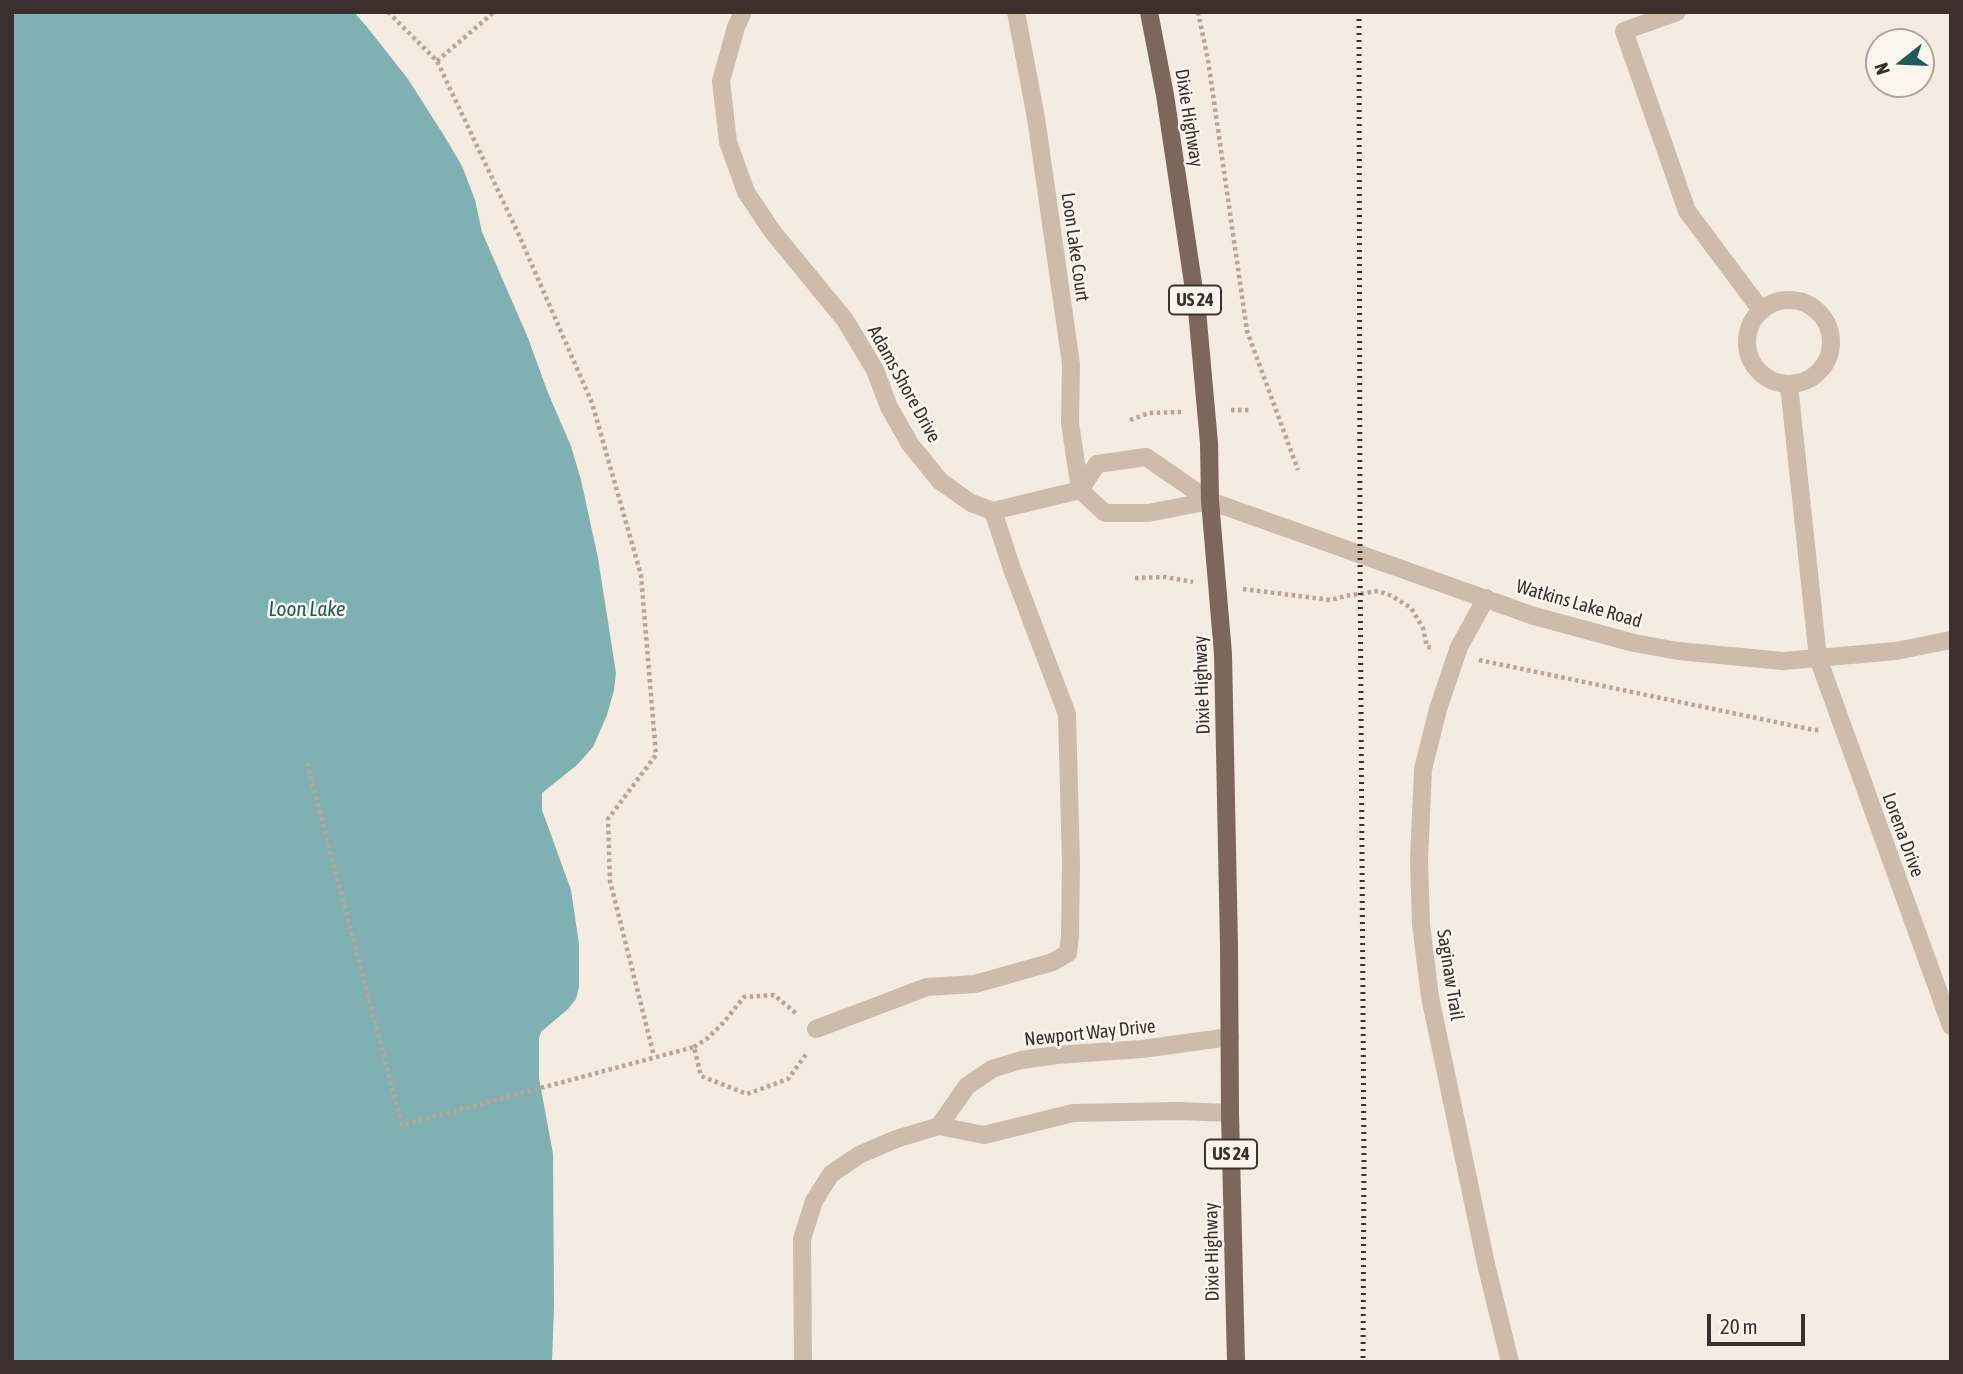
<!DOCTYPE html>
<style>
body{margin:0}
#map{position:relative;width:1963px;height:1374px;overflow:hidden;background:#f4ebe1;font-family:"Asap Condensed",sans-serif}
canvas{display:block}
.frame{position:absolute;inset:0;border:14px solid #3b302b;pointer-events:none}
.north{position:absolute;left:1865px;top:28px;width:70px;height:70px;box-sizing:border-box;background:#fbf5ee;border:2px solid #aea6a0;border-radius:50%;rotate:252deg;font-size:19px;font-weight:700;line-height:28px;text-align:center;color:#3b302b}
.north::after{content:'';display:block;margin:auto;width:24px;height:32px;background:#1f5a5e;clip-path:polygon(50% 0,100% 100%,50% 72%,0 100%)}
.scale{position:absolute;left:1707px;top:1314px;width:98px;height:32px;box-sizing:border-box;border:4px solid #3b302b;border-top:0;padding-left:9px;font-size:21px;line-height:24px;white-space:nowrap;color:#3b302b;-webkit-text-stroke:5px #fbf5ee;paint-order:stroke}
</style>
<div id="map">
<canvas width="1963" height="1374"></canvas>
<div class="frame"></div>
<div class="north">N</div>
<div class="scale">20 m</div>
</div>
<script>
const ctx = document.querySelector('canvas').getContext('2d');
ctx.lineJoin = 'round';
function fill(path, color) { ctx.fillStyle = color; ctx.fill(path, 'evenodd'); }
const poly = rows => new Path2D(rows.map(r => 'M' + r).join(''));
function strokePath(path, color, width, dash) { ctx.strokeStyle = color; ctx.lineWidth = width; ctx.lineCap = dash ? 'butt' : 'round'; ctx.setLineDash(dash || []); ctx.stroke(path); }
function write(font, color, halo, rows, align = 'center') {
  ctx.font = font + ' "Asap Condensed",sans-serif'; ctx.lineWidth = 5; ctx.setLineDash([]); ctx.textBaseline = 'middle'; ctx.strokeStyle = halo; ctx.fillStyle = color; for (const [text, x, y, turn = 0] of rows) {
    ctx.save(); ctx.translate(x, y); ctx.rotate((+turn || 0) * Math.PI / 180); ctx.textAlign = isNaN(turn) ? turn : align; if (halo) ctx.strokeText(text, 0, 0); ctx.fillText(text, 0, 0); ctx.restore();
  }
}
fill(poly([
 [12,12,354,12,367,27,408,79,443,134,462,166,475,200,482,232,528,338,548,393,571,446,581,480,598,558,616,673,614,690,607,715,593,747,577,765,542,793,542,810,571,890,579,944,579,987,576,999,568,1009,541,1032,539,1038,539,1078,553,1154,554,1307,552,1362,12,1362]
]), '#7fb0b2');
strokePath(poly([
 [388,12,437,61,518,233,592,403,641,575,656,755,608,819,610,881,654,1056],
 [1198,12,1208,60,1247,331,1298,470],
 [437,61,494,12],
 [1231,410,1251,410],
 [1130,420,1149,413,1181,412],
 [1135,578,1165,577,1193,582],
 [1243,589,1331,600,1346,596,1378,591,1392,596,1411,608,1423,628,1427,647,1433,648],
 [1479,660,1790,725,1814,730,1820,730],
 [307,763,402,1125,694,1047,701,1076,747,1094,788,1079,807,1053],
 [694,1047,708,1038,724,1022,744,997,774,995,798,1015]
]), '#b9a596', 4.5, [3.5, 3.5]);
strokePath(poly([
 [1677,12,1624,31,1687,211,1761,310],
 '1747 342a42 42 0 1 1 84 0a42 42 0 1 1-84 0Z',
 [1789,385,1818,658],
 [816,1029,927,987,975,984,1053,962,1068,953,1070,936]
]), '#cdbbac', 18);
strokePath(poly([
 [743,12,736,27,721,81,728,142,746,192,772,231,845,320,875,370,889,407,910,444,940,481,971,503,993,511],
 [1210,501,1148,513,1105,513,1080,490,1097,464,1146,457,1210,501,1534,616,1634,643,1678,651,1783,661,1896,651,1951,640],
 [993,511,1080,490,1070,423,1071,364,1036,118,1016,12],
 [993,511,1012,569,1067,714,1071,863,1070,936],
 [1486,598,1459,647,1438,709,1423,769,1419,861,1421,924,1430,997,1486,1264,1510,1362],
 [1818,658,1951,1026],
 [939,1126,967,1086,992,1069,1021,1060,1057,1055,1142,1049,1230,1037],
 [803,1362,802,1239,814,1201,831,1174,859,1155,896,1139,939,1126,984,1135,1073,1113,1178,1111,1230,1113]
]), '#cdbbac', 18);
strokePath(poly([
 [1149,12,1165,95,1197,310,1209,443,1210,501,1223,654,1229,946,1230,1113,1236,1362]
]), '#7d675c', 18);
strokePath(poly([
 [1359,12,1360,554,1364,1160,1363,1362]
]), '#3b302b', 5, [2, 5]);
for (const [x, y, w] of [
 [1195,300,52],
 [1231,1154,52]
]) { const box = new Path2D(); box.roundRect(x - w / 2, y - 14.5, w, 29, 5); ctx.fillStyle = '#fbf5ee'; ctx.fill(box); strokePath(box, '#3b302b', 2); }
write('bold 18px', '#3b302b', null, [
 ["US 24",1195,300],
 ["US 24",1231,1154]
]);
write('19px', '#3b302b', '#fbf5ee', [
 ["Dixie Highway",1189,118,81],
 ["Loon Lake Court",1075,247,82],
 ["Adams Shore Drive",904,384,61],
 ["Watkins Lake Road",1579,604,16],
 ["Dixie Highway",1202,685,-92],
 ["Lorena Drive",1903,835,70],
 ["Saginaw Trail",1450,975,81],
 ["Newport Way Drive",1090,1033,-6],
 ["Dixie Highway",1212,1252,-91]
]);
write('italic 21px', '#1f5a5e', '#fbf5ee', [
 ["Loon Lake",307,609]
]);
</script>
